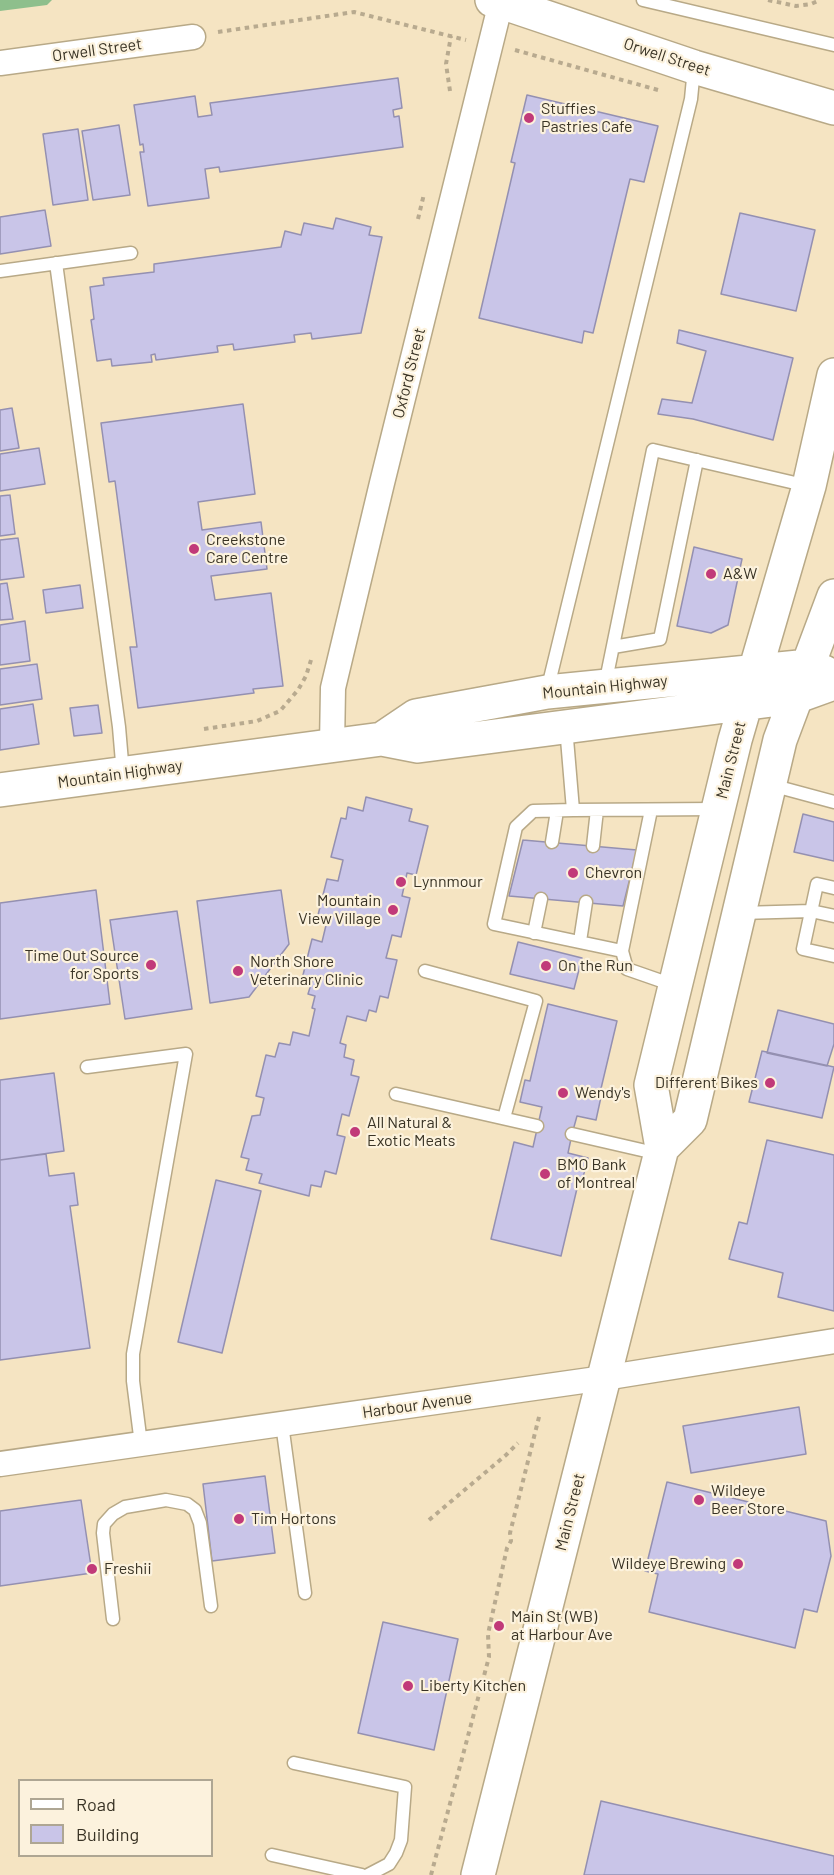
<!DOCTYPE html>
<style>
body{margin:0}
#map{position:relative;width:834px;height:1875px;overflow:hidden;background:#f5e4c2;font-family:Barlow,sans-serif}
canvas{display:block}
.legend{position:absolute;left:18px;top:1779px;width:195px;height:78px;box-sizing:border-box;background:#fcf2dd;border:2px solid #aea693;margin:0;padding:8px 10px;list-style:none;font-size:18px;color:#393325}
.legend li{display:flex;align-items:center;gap:12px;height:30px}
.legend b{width:30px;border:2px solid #aea693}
</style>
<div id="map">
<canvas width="834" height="1875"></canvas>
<ul class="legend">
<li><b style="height:8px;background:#fff"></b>Road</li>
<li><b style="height:16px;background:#c9c5e8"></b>Building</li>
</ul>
</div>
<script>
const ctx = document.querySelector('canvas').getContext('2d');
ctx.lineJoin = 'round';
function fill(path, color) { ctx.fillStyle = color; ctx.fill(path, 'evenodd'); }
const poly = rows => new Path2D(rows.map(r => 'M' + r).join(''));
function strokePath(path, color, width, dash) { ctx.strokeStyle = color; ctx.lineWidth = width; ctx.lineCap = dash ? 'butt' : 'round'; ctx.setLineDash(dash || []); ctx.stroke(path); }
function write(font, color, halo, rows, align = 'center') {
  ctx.font = font + ' Barlow,sans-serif'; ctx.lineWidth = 4.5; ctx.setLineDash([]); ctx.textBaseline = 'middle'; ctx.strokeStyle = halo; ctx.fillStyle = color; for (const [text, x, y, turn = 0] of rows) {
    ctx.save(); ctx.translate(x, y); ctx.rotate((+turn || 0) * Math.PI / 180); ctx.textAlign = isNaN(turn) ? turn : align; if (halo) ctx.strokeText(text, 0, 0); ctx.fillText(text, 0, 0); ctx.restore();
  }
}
fill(poly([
 [0,0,52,0,47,5,0,11]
]), '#8ebf8c');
const building = poly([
 [398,78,402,108,393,110,394,117,399,116,403,147,220,172,219,167,205,169,209,198,148,206,140,152,144,152,143,144,140,145,134,105,195,96,198,117,212,115,210,103,398,78],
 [527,95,658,126,644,182,630,179,593,333,584,331,582,343,479,318,515,163,511,162,527,95],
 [119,125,130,195,93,200,82,131,119,125],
 [78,129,88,200,53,205,43,134,78,129],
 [45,210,51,246,0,254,0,217,45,210],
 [740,213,815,230,796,311,721,294,740,213],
 [336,218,371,227,369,235,382,237,361,333,312,339,311,333,294,335,295,342,234,350,233,344,217,346,218,352,156,360,155,354,151,355,152,362,112,366,111,359,97,361,91,320,94,319,90,287,104,285,103,278,154,272,154,264,281,247,285,231,301,235,304,223,333,229,336,218],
 [679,330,793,358,773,440,693,419,658,414,662,399,692,403,706,351,677,343,679,330],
 [243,404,255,494,198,502,202,530,261,522,267,569,211,576,215,600,271,593,283,686,253,689,254,693,138,708,130,647,137,647,115,481,109,482,101,423,243,404],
 [12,408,19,448,0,451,0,410,12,408],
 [39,448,45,484,0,491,0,454,39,448],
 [10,495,15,534,0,536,0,496,10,495],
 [18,538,24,577,0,580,0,540,18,538],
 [694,547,742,559,728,625,711,633,677,626,694,547],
 [7,583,13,619,0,620,0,584,7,583],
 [80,585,83,608,46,613,43,590,80,585],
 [25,621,30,661,0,665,0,625,25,621],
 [37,664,42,699,0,705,0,669,37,664],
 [33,704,39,744,0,750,0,709,33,704],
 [98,705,102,733,74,736,70,708,98,705],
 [366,797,412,809,409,821,428,826,416,875,407,873,402,896,410,898,401,937,392,935,386,958,397,960,388,998,380,996,376,1012,369,1010,366,1021,347,1016,340,1043,346,1045,344,1057,354,1060,351,1075,359,1077,349,1116,342,1114,337,1135,345,1137,336,1174,325,1171,321,1187,311,1185,309,1196,259,1183,262,1174,246,1170,249,1159,241,1157,252,1116,260,1115,264,1098,256,1096,266,1055,275,1057,279,1043,290,1045,293,1032,309,1036,315,1009,312,1008,315,996,308,994,312,981,302,979,312,939,322,942,327,921,317,919,327,879,338,881,343,860,331,857,341,818,346,819,348,807,363,811,366,797],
 [803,814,834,822,834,861,794,852,803,814],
 [523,840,637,850,623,906,509,896,523,840],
 [96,890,110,1004,0,1019,0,903,96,890],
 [281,890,289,944,249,997,210,1003,197,901,281,890],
 [177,911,192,1009,125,1019,110,920,177,911],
 [518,942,582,958,574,989,510,974,518,942],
 [548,1004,617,1021,599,1097,601,1097,596,1120,577,1116,572,1134,568,1153,588,1158,582,1181,579,1180,561,1256,491,1239,514,1142,533,1147,542,1107,520,1102,525,1080,530,1081,548,1004],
 [778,1010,834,1024,834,1044,827,1066,767,1053,778,1010],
 [762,1051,834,1067,822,1118,749,1102,762,1051],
 [54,1073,64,1151,0,1160,0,1080,54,1073],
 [767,1140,834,1155,834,1311,778,1297,783,1273,729,1259,739,1222,747,1224,767,1140],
 [46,1154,49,1176,74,1173,78,1205,70,1206,90,1348,0,1360,0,1160,46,1154],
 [216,1180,261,1191,222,1353,178,1342,216,1180],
 [799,1407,806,1454,691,1473,683,1426,799,1407],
 [265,1476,275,1553,212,1561,203,1484,265,1476],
 [667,1482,826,1521,831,1556,817,1612,804,1609,795,1648,649,1612,658,1574,645,1571,667,1482],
 [81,1500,92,1573,0,1586,0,1511,81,1500],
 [383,1622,458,1639,434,1750,358,1733,383,1622],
 [601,1801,834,1856,834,1875,584,1875,601,1801]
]);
fill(building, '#c9c5e8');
strokePath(building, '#9490b1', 1.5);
const lane = poly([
 [643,0,834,45],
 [56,263,119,727,123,774],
 [0,271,131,253],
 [613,647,660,639,697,460],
 [605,685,653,450,808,486],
 [547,691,691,99,694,68],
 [566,727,573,810,718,809],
 [771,785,834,802],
 [573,810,533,811,516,827,494,924,622,951,651,810],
 [552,842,557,811],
 [593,846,597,810],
 [834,888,817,884,803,949,834,956],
 [741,913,811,911,834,916],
 [534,933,541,899],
 [580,941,586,902],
 [622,951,627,969,673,985],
 [425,971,536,1001,504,1118],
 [87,1067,186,1054,133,1354,133,1381,141,1444],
 [396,1094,537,1126],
 [572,1134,659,1154],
 [282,1424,305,1593],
 [113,1619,103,1533,104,1524,113,1514,125,1507,166,1500,187,1504,195,1510,200,1523,211,1606],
 [294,1763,405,1787,401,1840,396,1853,389,1864,368,1875],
 [272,1855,362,1875]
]);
const street = poly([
 [0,63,193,37],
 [332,746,333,688,382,483,501,2],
 [0,1464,604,1378,834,1341]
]);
const secondary = poly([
 [501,2,694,67,834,108],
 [382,739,416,716,547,692,809,666,824,672],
 [0,790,382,739,418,746,795,697,834,683],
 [662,1148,690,1120,780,740,834,596],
 [478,1875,662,1148,651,1085,735,740,809,486,834,375]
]);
const highway = poly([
 [492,0,501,2]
]);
strokePath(lane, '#b8a987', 15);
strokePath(street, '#b8a987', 27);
strokePath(secondary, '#b8a987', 36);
strokePath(highway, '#b8a987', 36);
strokePath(poly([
 [768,0,796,6,811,4,820,0],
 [218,32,354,12,466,40],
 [515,50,658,90],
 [450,91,446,64,451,36],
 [418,219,424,194],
 [204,729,257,721,280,711,298,690,306,676,311,660],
 [429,1520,506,1455,518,1443],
 [431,1875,489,1657,488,1634,507,1548,511,1541,510,1533,540,1413]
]), '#b8aa8f', 4, [4.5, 4.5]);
strokePath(lane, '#fff', 12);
strokePath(street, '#fff', 24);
strokePath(secondary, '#fff', 33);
strokePath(highway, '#fff', 33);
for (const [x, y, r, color] of [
 [529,118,6,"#c13a79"],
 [194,549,6,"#c13a79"],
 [711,574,6,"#c13a79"],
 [573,873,6,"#c13a79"],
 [401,882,6,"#c13a79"],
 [393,910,6,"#c13a79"],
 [151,965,6,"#c13a79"],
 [546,966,6,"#c13a79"],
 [238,971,6,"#c13a79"],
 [770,1083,6,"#c13a79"],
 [563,1093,6,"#c13a79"],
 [355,1132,6,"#c13a79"],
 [545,1174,6,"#c13a79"],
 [699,1500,6,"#c13a79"],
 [239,1519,6,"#c13a79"],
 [738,1564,6,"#c13a79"],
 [92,1569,6,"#c13a79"],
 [499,1626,6,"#c13a79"],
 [408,1686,6,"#c13a79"]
]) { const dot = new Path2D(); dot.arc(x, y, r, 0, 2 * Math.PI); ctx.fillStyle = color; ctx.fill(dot); strokePath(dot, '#fcf2dd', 2); }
write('16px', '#393325', '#fcf2dd', [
 ["Orwell Street",97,50,-8],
 ["Orwell Street",667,57,18],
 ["Oxford Street",409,373,-76],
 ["Mountain Highway",605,687,-6],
 ["Main Street",731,760,-76],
 ["Mountain Highway",120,774,-8],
 ["Harbour Avenue",417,1405,-8],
 ["Main Street",570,1512,-76]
]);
write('16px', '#393325', '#fcf2dd', [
 ["Stuffies",541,109],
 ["Pastries Cafe",541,127],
 ["Creekstone",206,540],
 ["Care Centre",206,558],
 ["A&W",723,574],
 ["Chevron",585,873],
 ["Lynnmour",413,882],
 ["Mountain",381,901,"right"],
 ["View Village",381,919,"right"],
 ["Time Out Source",139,956,"right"],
 ["for Sports",139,974,"right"],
 ["North Shore",250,962],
 ["Veterinary Clinic",250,980],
 ["On the Run",558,966],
 ["Different Bikes",758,1083,"right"],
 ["Wendy's",575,1093],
 ["All Natural &",367,1123],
 ["Exotic Meats",367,1141],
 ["BMO Bank",557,1165],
 ["of Montreal",557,1183],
 ["Wildeye",711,1491],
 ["Beer Store",711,1509],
 ["Tim Hortons",251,1519],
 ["Wildeye Brewing",726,1564,"right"],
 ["Freshii",104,1569],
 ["Main St (WB)",511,1617],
 ["at Harbour Ave",511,1635],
 ["Liberty Kitchen",420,1686]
], 'left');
</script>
